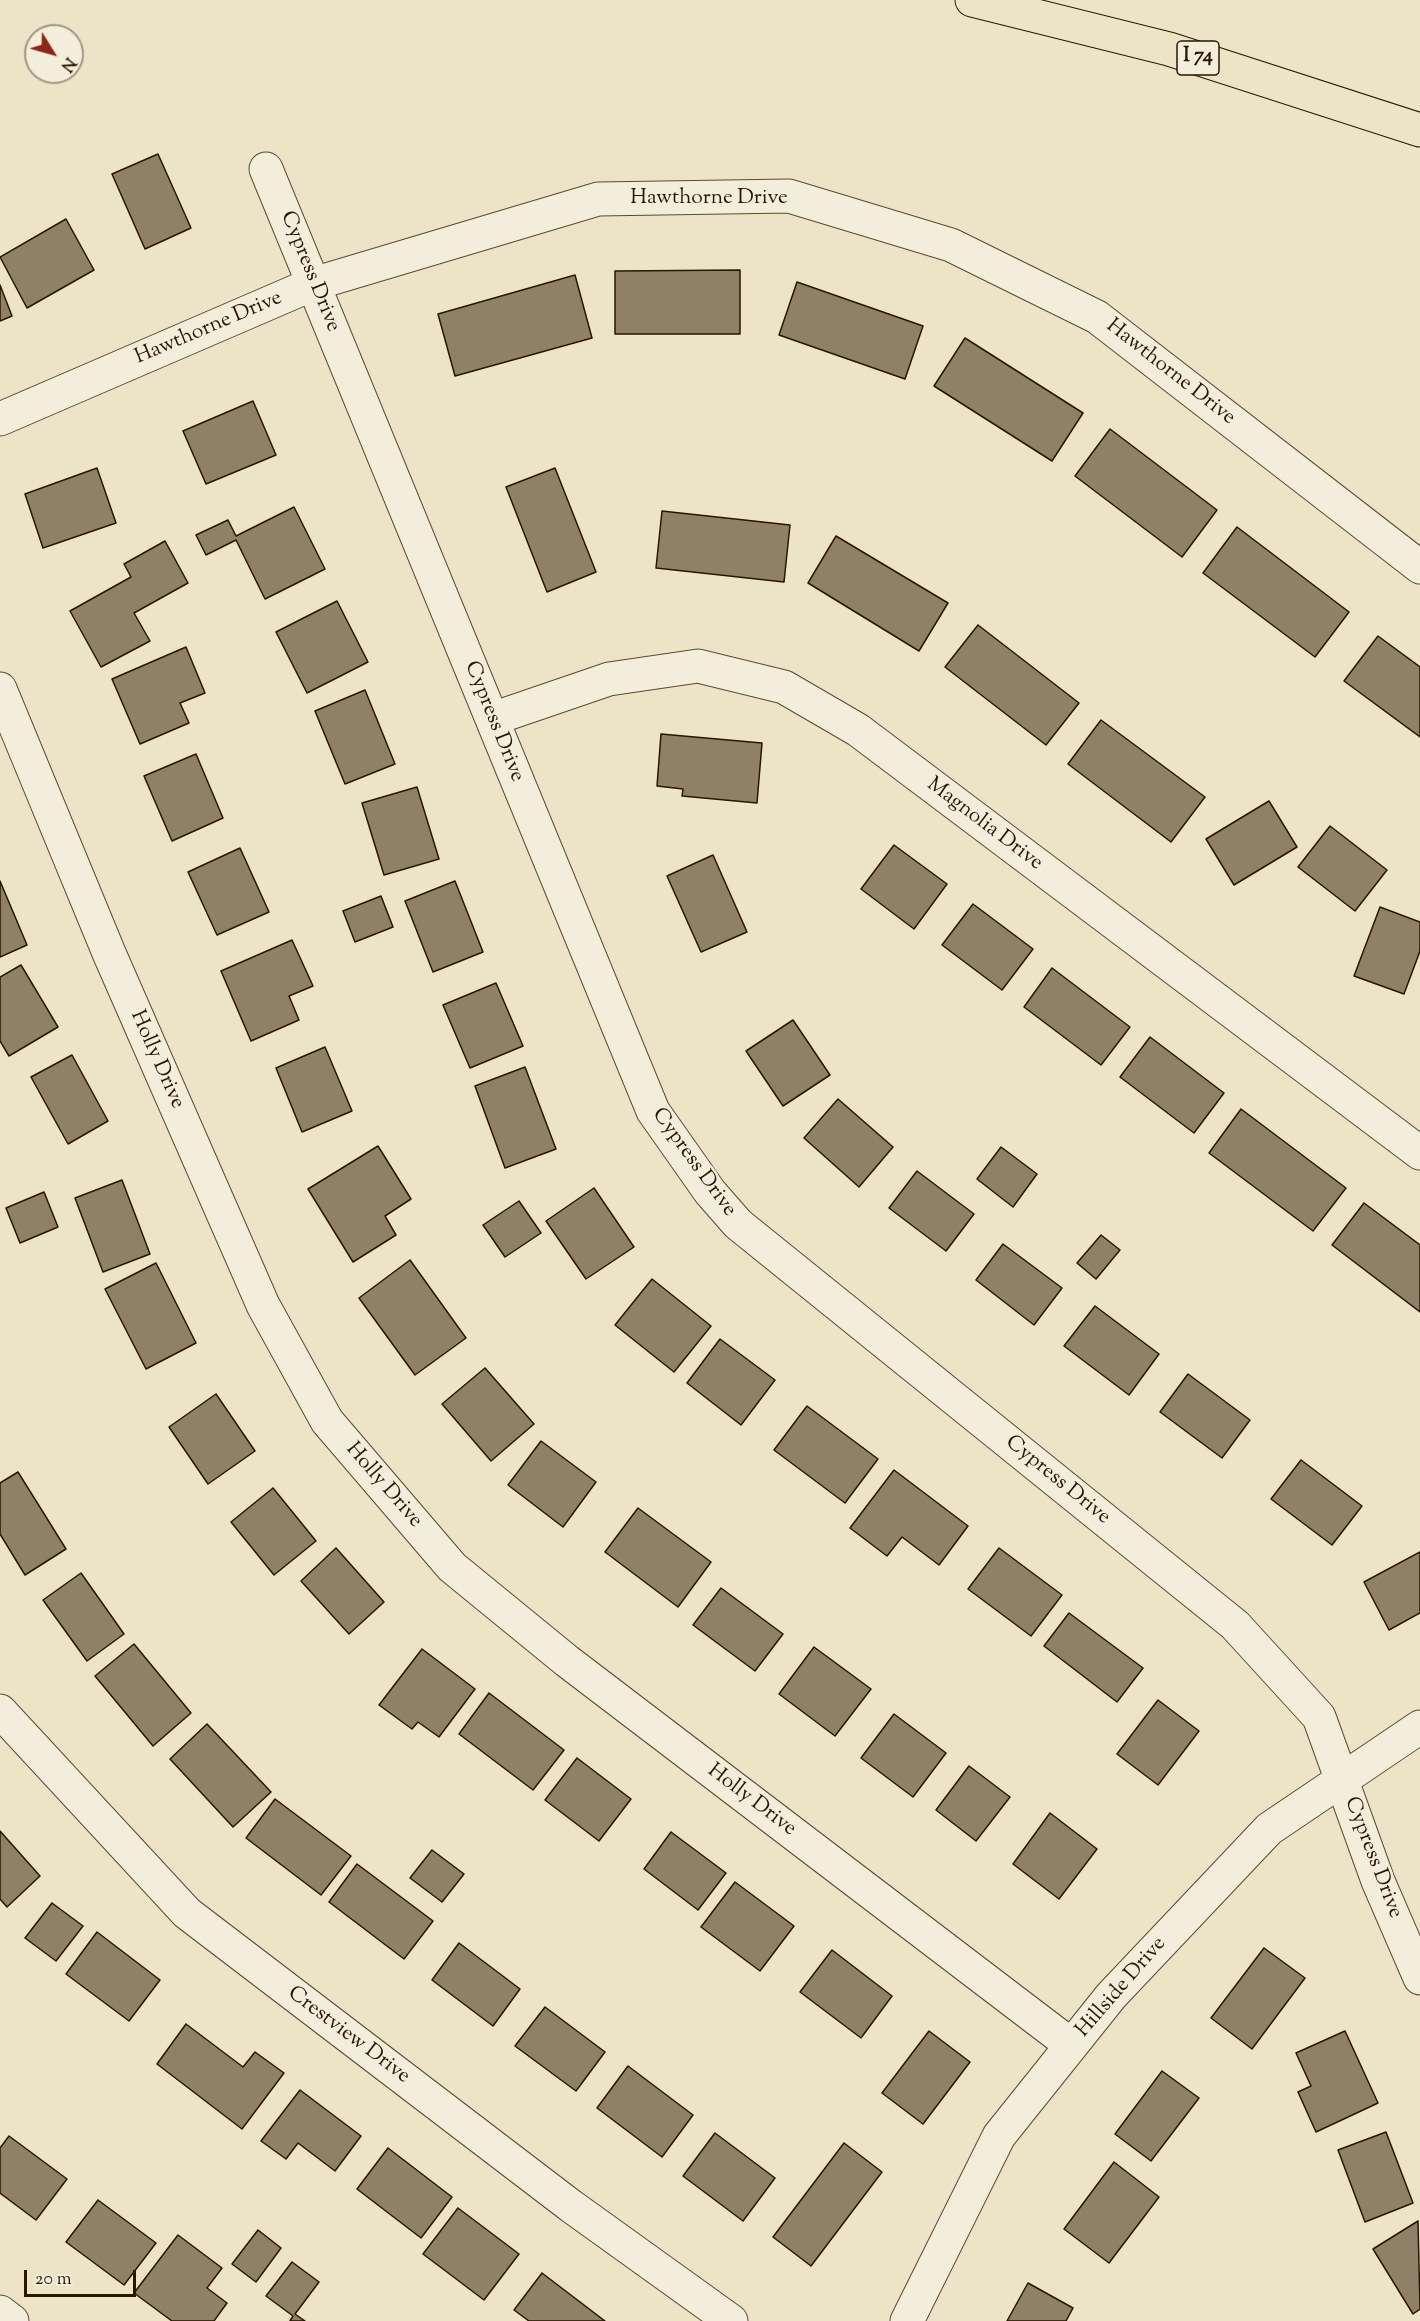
<!DOCTYPE html>
<style>
body{margin:0}
#map{position:relative;width:1420px;height:2321px;overflow:hidden;background:#ede4c7;font-family:"Sorts Mill Goudy",serif}
canvas{display:block}
.north{position:absolute;left:24px;top:24px;width:60px;height:60px;box-sizing:border-box;background:#f3eddb;border:2px solid #a29783;border-radius:50%;rotate:127deg;font-size:16px;font-weight:700;line-height:24px;text-align:center;color:#291600}
.north::after{content:'';display:block;margin:auto;width:21px;height:27px;background:#8f2418;clip-path:polygon(50% 0,100% 100%,50% 72%,0 100%)}
.scale{position:absolute;left:24px;top:2270px;width:112px;height:27px;box-sizing:border-box;border:3px solid #291600;border-top:0;padding-left:8px;font-size:18px;line-height:21px;white-space:nowrap;color:#291600;-webkit-text-stroke:4px #f3eddb;paint-order:stroke}
</style>
<div id="map">
<canvas width="1420" height="2321"></canvas>
<div class="north">N</div>
<div class="scale">20 m</div>
</div>
<script>
const ctx = document.querySelector('canvas').getContext('2d');
ctx.lineJoin = 'round';
function fill(path, color) { ctx.fillStyle = color; ctx.fill(path, 'evenodd'); }
const poly = rows => new Path2D(rows.map(r => 'M' + r).join(''));
function strokePath(path, color, width, dash) { ctx.strokeStyle = color; ctx.lineWidth = width; ctx.lineCap = dash ? 'butt' : 'round'; ctx.setLineDash(dash || []); ctx.stroke(path); }
function write(font, color, halo, rows, align = 'center') {
  ctx.font = font + ' "Sorts Mill Goudy",serif'; ctx.lineWidth = 5; ctx.setLineDash([]); ctx.textBaseline = 'middle'; ctx.strokeStyle = halo; ctx.fillStyle = color; for (const [text, x, y, turn = 0] of rows) {
    ctx.save(); ctx.translate(x, y); ctx.rotate((+turn || 0) * Math.PI / 180); ctx.textAlign = isNaN(turn) ? turn : align; if (halo) ctx.strokeText(text, 0, 0); ctx.fillText(text, 0, 0); ctx.restore();
  }
}
const building = poly([
 [158,154,191,228,145,249,112,174,158,154],
 [66,219,94,270,27,308,0,257,66,219],
 [740,270,740,334,615,334,615,271,740,270],
 [575,275,592,338,455,376,438,314,575,275],
 [797,282,923,326,905,379,779,335,797,282],
 [0,285,12,316,0,321,0,285],
 [965,338,1083,413,1052,461,934,386,965,338],
 [253,401,276,455,206,484,183,431,253,401],
 [1110,429,1217,510,1182,557,1075,476,1110,429],
 [97,468,116,523,43,548,25,494,97,468],
 [555,468,596,572,547,592,506,487,555,468],
 [294,507,325,569,265,599,236,540,206,555,196,535,228,520,236,536,294,507],
 [662,511,790,525,784,582,656,568,662,511],
 [1237,527,1349,612,1315,657,1203,573,1237,527],
 [836,536,948,603,919,651,808,583,836,536],
 [165,541,188,583,134,613,150,641,101,667,70,611,131,577,124,564,165,541],
 [337,601,368,662,307,693,276,632,337,601],
 [978,625,1079,703,1046,745,945,667,978,625],
 [1378,636,1420,667,1420,737,1344,681,1378,636],
 [186,647,205,693,180,703,189,723,140,744,112,679,186,647],
 [365,690,395,764,345,784,315,711,365,690],
 [1101,720,1205,797,1171,842,1068,764,1101,720],
 [661,734,762,743,757,803,682,796,683,789,657,786,661,734],
 [196,754,223,818,172,841,144,776,196,754],
 [417,787,439,859,384,875,362,803,417,787],
 [1269,801,1297,847,1234,885,1206,839,1269,801],
 [1330,826,1387,870,1355,911,1298,867,1330,826],
 [894,845,947,884,914,929,861,889,894,845],
 [240,848,269,912,217,935,188,872,240,848],
 [713,855,747,932,701,952,667,876,713,855],
 [0,881,27,945,0,957,0,881],
 [455,881,483,952,433,972,405,901,455,881],
 [381,896,393,927,355,942,343,911,381,896],
 [973,904,1033,949,1002,990,942,945,973,904],
 [1380,907,1420,922,1420,951,1404,994,1354,976,1380,907],
 [292,940,313,986,289,996,299,1020,251,1041,221,971,292,940],
 [21,965,58,1027,9,1056,0,1041,0,977,21,965],
 [1052,968,1130,1027,1101,1065,1024,1007,1052,968],
 [496,983,523,1046,470,1068,443,1005,496,983],
 [793,1020,830,1075,783,1106,746,1051,793,1020],
 [1150,1037,1224,1093,1194,1133,1120,1077,1150,1037],
 [325,1047,352,1111,302,1132,276,1068,325,1047],
 [72,1055,108,1121,68,1144,31,1077,72,1055],
 [525,1067,556,1149,505,1168,475,1086,525,1067],
 [838,1099,893,1147,859,1187,804,1138,838,1099],
 [1241,1109,1346,1188,1313,1231,1209,1153,1241,1109],
 [378,1146,411,1199,385,1216,396,1235,353,1262,308,1189,378,1146],
 [1001,1147,1037,1174,1013,1207,977,1179,1001,1147],
 [917,1171,974,1214,946,1251,889,1208,917,1171],
 [122,1180,150,1254,103,1272,75,1198,122,1180],
 [594,1188,634,1247,586,1279,546,1221,594,1188],
 [44,1192,58,1227,20,1243,6,1208,44,1192],
 [519,1201,541,1233,505,1257,483,1225,519,1201],
 [1364,1203,1420,1245,1420,1312,1332,1245,1364,1203],
 [1101,1235,1120,1250,1096,1279,1077,1263,1101,1235],
 [1003,1244,1062,1288,1034,1325,976,1280,1003,1244],
 [410,1260,466,1338,415,1375,359,1298,410,1260],
 [156,1263,196,1343,146,1369,105,1289,156,1263],
 [652,1279,711,1326,674,1372,615,1325,652,1279],
 [1095,1306,1159,1354,1129,1395,1064,1346,1095,1306],
 [720,1339,775,1380,741,1425,687,1383,720,1339],
 [485,1368,534,1424,491,1461,442,1404,485,1368],
 [1188,1374,1250,1420,1222,1458,1160,1412,1188,1374],
 [216,1394,255,1451,208,1484,169,1427,216,1394],
 [807,1406,878,1459,845,1503,774,1450,807,1406],
 [541,1441,596,1482,563,1527,508,1485,541,1441],
 [1301,1460,1362,1506,1332,1545,1271,1499,1301,1460],
 [894,1470,968,1526,939,1565,902,1537,887,1556,850,1528,894,1470],
 [18,1472,66,1549,25,1575,0,1534,0,1483,18,1472],
 [273,1488,316,1541,274,1575,231,1522,273,1488],
 [638,1508,711,1562,678,1607,605,1552,638,1508],
 [336,1548,384,1602,349,1634,301,1581,336,1548],
 [999,1548,1062,1595,1031,1636,968,1589,999,1548],
 [1420,1552,1420,1613,1389,1630,1364,1582,1420,1552],
 [81,1573,124,1634,87,1661,43,1600,81,1573],
 [721,1588,783,1634,755,1671,693,1625,721,1588],
 [1069,1613,1143,1668,1117,1702,1044,1646,1069,1613],
 [134,1644,191,1713,153,1746,95,1676,134,1644],
 [814,1647,871,1689,835,1736,779,1694,814,1647],
 [422,1649,475,1689,439,1737,418,1722,412,1729,379,1705,422,1649],
 [489,1693,564,1750,533,1790,459,1734,489,1693],
 [1158,1700,1199,1731,1158,1785,1117,1754,1158,1700],
 [894,1714,946,1753,913,1797,861,1758,894,1714],
 [207,1724,271,1792,233,1827,170,1759,207,1724],
 [577,1758,631,1799,599,1841,545,1800,577,1758],
 [969,1766,1010,1797,976,1841,936,1810,969,1766],
 [275,1799,351,1856,321,1895,246,1838,275,1799],
 [1050,1813,1097,1849,1059,1899,1013,1864,1050,1813],
 [0,1831,40,1876,7,1907,0,1899,0,1831],
 [671,1832,726,1873,698,1910,644,1869,671,1832],
 [432,1850,464,1874,442,1902,410,1878,432,1850],
 [357,1864,433,1921,404,1959,329,1902,357,1864],
 [735,1882,794,1926,760,1971,701,1927,735,1882],
 [52,1903,83,1926,56,1961,25,1938,52,1903],
 [97,1932,160,1980,129,2021,66,1974,97,1932],
 [459,1943,520,1989,493,2026,432,1980,459,1943],
 [1264,1948,1305,1978,1252,2049,1211,2018,1264,1948],
 [832,1950,892,1996,861,2038,800,1992,832,1950],
 [545,2007,605,2052,576,2091,515,2046,545,2007],
 [186,2024,243,2067,255,2052,284,2073,242,2129,157,2064,186,2024],
 [929,2031,970,2062,923,2124,882,2093,929,2031],
 [1345,2031,1378,2103,1316,2132,1298,2092,1311,2086,1296,2053,1345,2031],
 [628,2066,693,2115,662,2157,597,2108,628,2066],
 [1162,2071,1199,2098,1151,2161,1115,2134,1162,2071],
 [300,2090,361,2136,335,2171,298,2143,286,2159,261,2141,300,2090],
 [1386,2132,1413,2203,1365,2222,1338,2150,1386,2132],
 [715,2133,775,2178,743,2221,683,2176,715,2133],
 [9,2136,67,2179,36,2220,0,2193,0,2148,9,2136],
 [844,2143,882,2172,811,2266,773,2237,844,2143],
 [388,2148,452,2197,421,2238,357,2189,388,2148],
 [1114,2162,1159,2197,1109,2263,1064,2229,1114,2162],
 [98,2200,156,2243,124,2285,66,2242,98,2200],
 [458,2208,519,2254,484,2300,423,2254,458,2208],
 [1418,2221,1420,2309,1413,2314,1373,2249,1418,2221],
 [258,2230,281,2248,256,2282,232,2264,258,2230],
 [178,2235,222,2268,207,2288,227,2303,214,2321,172,2321,134,2293,178,2235],
 [292,2262,319,2282,295,2314,305,2321,290,2321,293,2316,266,2296,292,2262],
 [542,2273,605,2321,529,2321,514,2310,542,2273],
 [1028,2283,1073,2308,1066,2321,1007,2321,1028,2283]
]);
fill(building, '#8f8167');
strokePath(building, '#291600', 1.5);
const minor = poly([
 [266,169,653,1111,710,1192,738,1224,1235,1625,1319,1717,1378,1881,1420,1978],
 [0,419,313,284,598,199,789,196,951,245,1097,317,1420,567],
 [0,689,109,953,263,1305,327,1421,452,1567,567,1661,1071,2045],
 [492,719,609,679,698,666,784,687,858,730,1420,1153],
 [0,1711,187,1913,571,2206,731,2321],
 [0,2312,12,2321],
 [907,2321,999,2136,1111,1996,1269,1829,1420,1727]
]);
const motorway = poly([
 [972,0,1169,49,1420,130]
]);
strokePath(minor, '#5a4a32', 35);
strokePath(motorway, '#291600', 35);
strokePath(minor, '#f3eddb', 33);
strokePath(motorway, '#ede4c7', 33);
for (const [x, y, w] of [
 [1198,58,42]
]) { const box = new Path2D(); box.roundRect(x - w / 2, y - 17, w, 34, 4.5); ctx.fillStyle = '#f3eddb'; ctx.fill(box); strokePath(box, '#291600', 1.5); }
write('bold 20px', '#291600', null, [
 ["I 74",1198,58]
]);
write('21px', '#291600', '#f3eddb', [
 ["Hawthorne Drive",709,199],
 ["Cypress Drive",309,272,68],
 ["Hawthorne Drive",209,329,-23],
 ["Hawthorne Drive",1170,373,38],
 ["Cypress Drive",493,722,68],
 ["Magnolia Drive",984,825,37],
 ["Holly Drive",156,1060,66],
 ["Cypress Drive",693,1163,54],
 ["Cypress Drive",1057,1481,39],
 ["Holly Drive",383,1486,49],
 ["Holly Drive",751,1801,37],
 ["Cypress Drive",1372,1858,69],
 ["Hillside Drive",1122,1988,-49],
 ["Crestview Drive",348,2036,37]
]);
</script>
